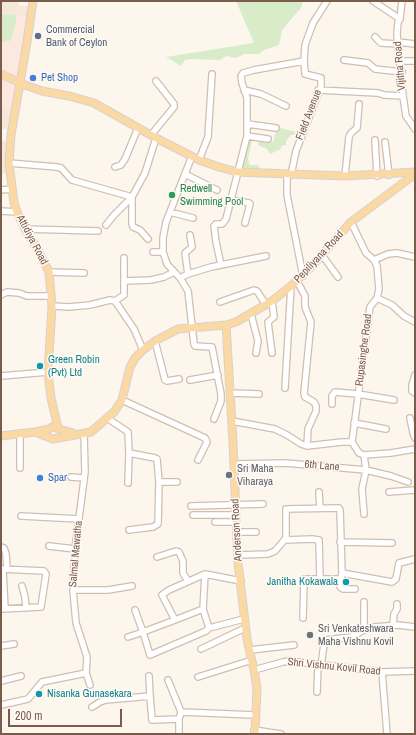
<!DOCTYPE html>
<style>
body{margin:0}
#map{position:relative;width:416px;height:735px;overflow:hidden;background:#fdf6ec;font-family:"Archivo Narrow",sans-serif}
canvas{display:block}
.frame{position:absolute;inset:0;border:2px solid #7a5c4d;pointer-events:none}
.scale{position:absolute;left:8px;top:709px;width:114px;height:18px;box-sizing:border-box;border:2px solid #7a5c4d;border-top:0;padding-left:5px;font-size:12px;line-height:14px;white-space:nowrap;color:#7a5c4d;-webkit-text-stroke:3px #fffaf3;paint-order:stroke}
</style>
<div id="map">
<canvas width="416" height="735"></canvas>
<div class="frame"></div>
<div class="scale">200 m</div>
</div>
<script>
const ctx = document.querySelector('canvas').getContext('2d');
ctx.lineJoin = 'round';
function fill(path, color) { ctx.fillStyle = color; ctx.fill(path, 'evenodd'); }
const poly = rows => new Path2D(rows.map(r => 'M' + r).join(''));
function strokePath(path, color, width, dash) { ctx.strokeStyle = color; ctx.lineWidth = width; ctx.lineCap = dash ? 'butt' : 'round'; ctx.setLineDash(dash || []); ctx.stroke(path); }
function write(font, color, halo, rows, align = 'center') {
  ctx.font = font + ' "Archivo Narrow",sans-serif'; ctx.lineWidth = 3; ctx.setLineDash([]); ctx.textBaseline = 'middle'; ctx.strokeStyle = halo; ctx.fillStyle = color; for (const [text, x, y, turn = 0] of rows) {
    ctx.save(); ctx.translate(x, y); ctx.rotate((+turn || 0) * Math.PI / 180); ctx.textAlign = isNaN(turn) ? turn : align; if (halo) ctx.strokeText(text, 0, 0); ctx.fillText(text, 0, 0); ctx.restore();
  }
}
fill(poly([
 [1,1,17,1,19,5,31,7,31,17,1,14],
 [1,106,15,110,11,131,1,128],
 [1,140,10,142,10,173,1,174]
]), '#f5e8da');
fill(poly([
 [16,15,31,17,15,110,1,106,1,42,9,41,16,22]
]), '#fde8e0');
fill(poly([
 [236,1,303,1,301,8,282,30,279,45,264,50,259,54,245,54,236,58,226,56,220,60,191,59,185,60,181,66,166,57,254,43],
 [1,14,16,15,16,22,11,40,9,41,1,42],
 [281,128,296,132,296,135,291,135,286,141,286,145,281,146,281,149,270,154,267,149,258,145,258,140,273,142,276,131],
 [248,138,252,141,248,159,250,165,258,165,260,168,259,172,241,171]
]), '#d8ecc9');
const minor = poly([
 [373,1,400,19],
 [402,1,400,19,398,22,397,34,403,96,406,116,415,129],
 [375,37,381,43,398,44],
 [398,42,415,44],
 [344,60,368,63,375,69,402,72],
 [400,61,415,61],
 [244,90,261,94,286,106],
 [318,90,378,93,384,95,403,96],
 [248,124,276,128],
 [151,135,174,107,174,104,156,81],
 [247,136,268,139],
 [375,140,377,176],
 [385,142,389,175],
 [192,156,166,222,163,238,163,252,167,264,180,278,188,291,194,344,195,346,212,347,221,394,221,401,214,419],
 [199,160,208,137,212,74],
 [9,163,57,167,61,168,72,180,132,197],
 [115,167,121,165,125,159,138,128],
 [185,174,217,190],
 [287,175,287,195,303,276],
 [291,175,296,151,321,86,321,78,305,74,304,61,305,45,313,23,327,1],
 [345,176,349,137,351,133,357,128,359,104],
 [1,190,12,189],
 [232,200,249,203,250,204,245,223],
 [1,211,17,212],
 [170,212,193,218],
 [351,222,366,253,374,260,377,266,379,289,377,298,370,307,352,442],
 [106,225,114,215,132,197],
 [25,229,98,231],
 [148,239,140,230,133,227,132,224,132,197,145,173,156,138],
 [153,252,163,252],
 [322,255,338,277],
 [124,258,124,281],
 [374,260,388,254,397,253,415,257],
 [221,265,216,242,214,226,216,224,222,224,226,219,247,136,247,98,242,83,241,76,243,73,254,70,304,61],
 [49,272,84,273],
 [188,274,185,253,192,247,190,235],
 [180,278,188,274,211,267,266,256],
 [297,281,305,296,305,307,311,322,304,393,305,397,314,402,316,406,316,411,308,429,307,446],
 [1,295,7,292,19,293,27,296,50,296],
 [377,298,392,305,404,316,415,322],
 [115,301,124,295,124,281,151,280,164,277,174,272],
 [272,301,274,317,268,322,272,353],
 [220,302,254,290,257,291,266,305],
 [52,306,69,307,90,305,110,300,115,301,134,329,143,350],
 [251,314,258,341,256,353],
 [155,341,165,380,167,381,179,379],
 [415,375,412,385,412,391,415,393],
 [1,376,48,372],
 [190,380,218,375],
 [285,388,291,286],
 [230,393,259,394],
 [122,400,205,438,207,442,198,460],
 [332,404,332,396,335,392,358,394,394,400],
 [107,418,128,432,129,453,155,458,157,459,159,482,177,482],
 [410,418,413,433,415,438],
 [232,421,275,429,287,435,301,444,307,446,342,442,352,442,359,453,364,455,391,453,415,449],
 [354,423,386,429],
 [20,433,20,468],
 [84,433,85,472,75,549,73,590,76,623,87,657,86,673,90,685],
 [234,464,285,463,366,470,391,476,408,482],
 [71,477,84,478],
 [128,483,129,453],
 [319,492,320,508],
 [389,492,415,490],
 [191,506,263,504],
 [364,514,362,489,366,470,364,455],
 [193,515,236,515],
 [21,516,79,519],
 [215,522,236,522],
 [129,530,153,527,158,524,159,482],
 [237,532,256,532],
 [285,540,312,539,319,540,320,579],
 [340,542,392,543],
 [49,546,75,549],
 [1,547,4,548,6,554,7,569],
 [238,555,268,554,275,551,286,538,286,509,339,508,340,510,342,573],
 [157,557,176,551,179,552,183,561,183,573,188,581],
 [1,569,44,571,46,574,41,607,1,609],
 [3,570,5,609],
 [341,579,340,587,343,589,355,589],
 [22,586,25,597,26,608],
 [73,590,108,590,132,586],
 [203,609,205,574],
 [303,618,304,579,341,579,342,573,392,582,396,579,399,563,415,559],
 [175,620,143,632,150,655,206,631,209,628,203,609,175,620,162,595,169,590,205,574,241,581],
 [393,625,394,614,397,609,397,604],
 [209,628,244,619],
 [364,630,364,602],
 [128,637,143,632,135,610],
 [1,646,14,644],
 [201,649,245,628],
 [250,650,294,645],
 [321,666,324,644,326,640,351,637,364,630,374,627,398,625,415,627],
 [254,670,283,662,289,661,382,672,415,671],
 [382,672,387,734],
 [149,676,150,696],
 [198,677,252,660],
 [168,680,181,712,179,719,179,734],
 [1,681,21,676],
 [317,692,318,665],
 [1,705,28,699,42,682,86,673],
 [92,707,100,702,106,700,150,696,152,720,179,719],
 [181,712,255,715],
 [254,730,281,734]
]);
const major = poly([
 [33,1,27,42,11,135,9,163,14,203,17,212,25,229,39,252,49,272,52,306,48,372,51,398,58,428],
 [1,74,20,83,42,91,69,96,94,103,156,138,199,160,219,167,237,172,345,176,415,172],
 [226,325,233,442,238,563,247,639,254,670,257,688,255,734],
 [35,432,53,439,91,432,114,412,122,400,130,367,135,358,143,350,155,341,178,329,226,325,236,322,272,301,291,286,311,267,351,222,415,174],
 [1,436,35,432,49,429,52,427,73,433]
]);
strokePath(minor, '#d1beb0', 8);
strokePath(major, '#dad1cd', 9);
strokePath(minor, '#fff', 5.5);
strokePath(major, '#fbd9a5', 7);
for (const [x, y, r, color] of [
 [38,36,4,"#5c6f8a"],
 [33,78,4,"#3f7fe0"],
 [172,195,4,"#2e9e5b"],
 [40,366,4,"#0f9aa8"],
 [229,475,4,"#6b7280"],
 [40,478,4,"#3f7fe0"],
 [346,582,4,"#0f9aa8"],
 [310,635,4,"#6b7280"],
 [39,694,4,"#0f9aa8"]
]) { const dot = new Path2D(); dot.arc(x, y, r, 0, 2 * Math.PI); ctx.fillStyle = color; ctx.fill(dot); strokePath(dot, '#fffaf3', 1.5); }
write('11px', '#4e5e75', '#fffaf3', [
 ["Commercial",46,30],
 ["Bank of Ceylon",46,43]
], 'left');
write('11px', '#7a5c4d', '#fffaf3', [
 ["Vijitha Road",400,66,-95],
 ["Field Avenue",309,115,-69],
 ["Attidiya Road",32,240,62],
 ["Pepiliyana Road",319,257,-47],
 ["Rupasinghe Road",364,350,-83],
 ["6th Lane",322,466,5],
 ["Anderson Road",237,530,-93],
 ["Salmal Mawatha",76,554,-85],
 ["Shri Vishnu Kovil Road",334,667,6]
]);
write('11px', '#366cbe', '#fffaf3', [
 ["Pet Shop",41,78],
 ["Spar",48,478]
], 'left');
write('11px', '#27864d', '#fffaf3', [
 ["Redwell",180,189],
 ["Swimming Pool",180,202]
], 'left');
write('11px', '#0d838f', '#fffaf3', [
 ["Green Robin",48,360],
 ["(Pvt) Ltd",48,373],
 ["Janitha Kokawala",338,582,"right"],
 ["Nisanka Gunasekara",47,694]
], 'left');
write('11px', '#5b616d', '#fffaf3', [
 ["Sri Maha",237,469],
 ["Viharaya",237,482],
 ["Sri Venkateshwara",318,629],
 ["Maha Vishnu Kovil",318,642]
], 'left');
</script>
